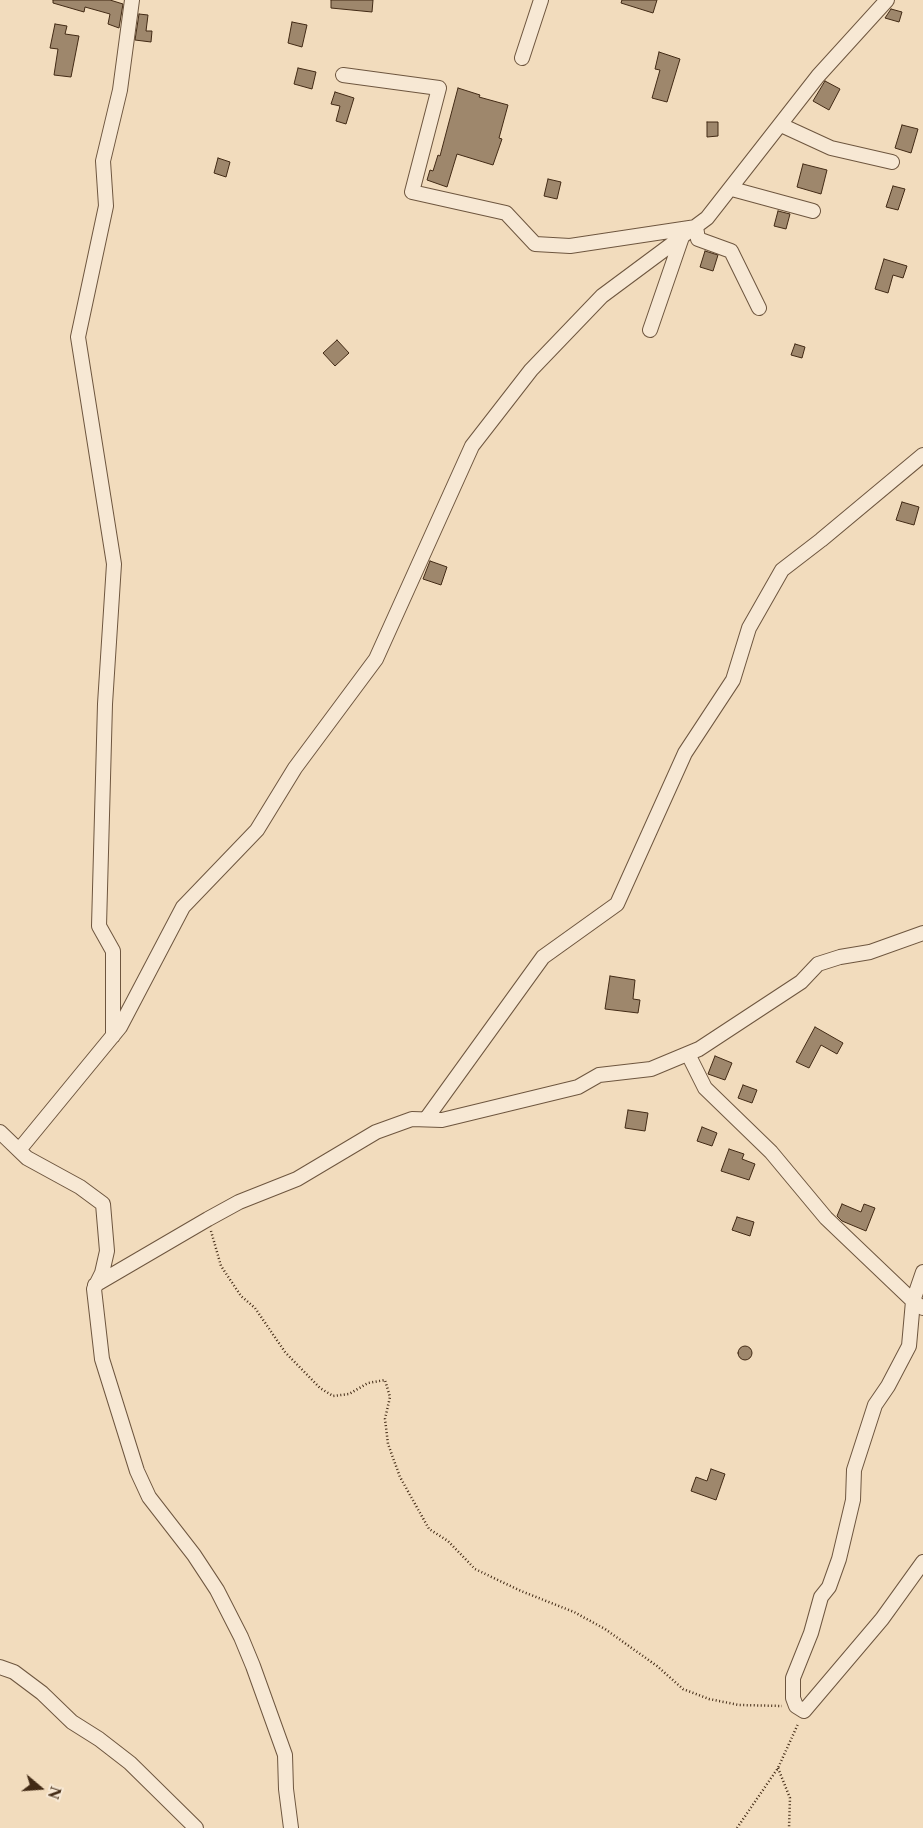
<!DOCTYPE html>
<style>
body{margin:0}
#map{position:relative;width:923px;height:1828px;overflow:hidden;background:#f2dcbd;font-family:"Libre Caslon Text",serif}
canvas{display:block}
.north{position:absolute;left:15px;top:1763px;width:50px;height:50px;-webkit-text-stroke:4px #f7e8d4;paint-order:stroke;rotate:108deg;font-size:14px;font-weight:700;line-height:20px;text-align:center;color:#422a15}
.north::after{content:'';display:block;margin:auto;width:18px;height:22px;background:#422a15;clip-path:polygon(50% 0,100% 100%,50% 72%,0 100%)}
</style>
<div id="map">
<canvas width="923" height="1828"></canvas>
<div class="north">N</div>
</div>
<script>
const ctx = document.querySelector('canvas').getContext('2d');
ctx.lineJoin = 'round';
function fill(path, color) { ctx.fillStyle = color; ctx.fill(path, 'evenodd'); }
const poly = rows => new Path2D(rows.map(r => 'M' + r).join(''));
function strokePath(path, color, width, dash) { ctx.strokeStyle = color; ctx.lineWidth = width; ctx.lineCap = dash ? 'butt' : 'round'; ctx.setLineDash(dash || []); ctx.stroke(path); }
const building = poly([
 [53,0,110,0,123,4,119,28,108,24,110,14,85,7,84,12,53,3,53,0],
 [331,0,373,0,372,12,331,8,331,0],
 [622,0,657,0,653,13,621,3,622,0],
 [891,9,902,12,899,22,885,18,891,9],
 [139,14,148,15,146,31,152,31,151,42,135,40,139,14],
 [292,22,307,25,302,47,288,43,292,22],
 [55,24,67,26,65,34,79,36,71,77,54,75,58,49,50,48,55,24],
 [659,52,680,59,667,102,652,98,660,70,655,69,659,52],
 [298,68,316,72,312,89,294,84,298,68],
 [825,81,840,89,829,110,813,101,825,81],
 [458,88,480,95,479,97,508,105,499,138,502,139,493,165,457,154,447,187,427,180,430,170,433,171,438,155,440,156,458,88],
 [335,92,354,98,346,124,336,121,340,106,331,104,335,92],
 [707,122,718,122,718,136,707,137,707,122],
 [902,125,918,129,911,153,895,148,902,125],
 [218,158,230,162,226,177,214,173,218,158],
 [803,164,827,170,821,194,797,187,803,164],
 [548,179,561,182,557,199,544,196,548,179],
 [893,186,905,189,898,210,886,207,893,186],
 [778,211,790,214,786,229,774,226,778,211],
 [705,251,718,255,713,271,700,267,705,251],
 [884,259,907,266,903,278,893,275,888,293,875,289,884,259],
 [337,340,349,353,335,366,323,353,337,340],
 [795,344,805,347,802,358,791,355,795,344],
 [902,502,919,507,914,525,896,520,902,502],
 [430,561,447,567,441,585,423,579,430,561],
 [610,976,635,980,633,999,640,1000,638,1013,605,1009,610,976],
 [815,1027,843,1043,837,1054,821,1045,809,1068,796,1062,815,1027],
 [715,1056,732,1063,725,1080,708,1074,715,1056],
 [743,1085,757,1090,752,1103,738,1098,743,1085],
 [628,1110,648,1113,645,1131,625,1128,628,1110],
 [702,1127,717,1133,712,1146,697,1141,702,1127],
 [729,1149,744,1154,742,1159,755,1164,749,1180,721,1171,729,1149],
 [842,1204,861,1212,864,1204,875,1208,866,1231,842,1221,837,1216,842,1204],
 [737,1217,754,1222,750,1236,732,1230,737,1217],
 '738 1353a7 7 0 1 1 14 0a7 7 0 1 1-14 0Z',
 [711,1469,725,1474,716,1500,691,1491,696,1477,707,1481,711,1469]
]);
fill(building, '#9e876c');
strokePath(building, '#422a15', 1);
const minor = poly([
 [522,58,541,0],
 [343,75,439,88,412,192,506,213,535,244,570,246,696,227,698,239,731,251,759,308],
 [781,125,831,148,892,162],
 [732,189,813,211],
 [650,330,682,237],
 [113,1036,113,951,99,926,105,704,114,564,78,337,106,206,103,161,120,90,132,0],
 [688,1054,705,1088,771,1152,826,1218,913,1301,923,1308],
 [426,1119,543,957,617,904,685,753,733,680,749,628,782,570,821,540,923,455],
 [0,1132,27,1158,80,1187,103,1204,107,1251,102,1273,94,1289,102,1359,137,1471,149,1497,194,1555,217,1590,241,1637,253,1666,285,1755,286,1789,291,1828],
 [19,1150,120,1027,183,907,257,830,295,768,376,659,472,446,531,370,602,296,707,218,818,76,887,0],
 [923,1272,913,1301,909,1346,888,1386,875,1405,854,1470,853,1500,839,1559,829,1587,821,1597,811,1633,793,1678,793,1698,796,1706,804,1711,882,1619,923,1562],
 [95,1285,208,1219,239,1202,297,1179,376,1132,412,1119,442,1120,578,1087,599,1075,651,1069,699,1049,801,982,818,964,840,957,870,952,923,933],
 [0,1667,14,1672,42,1693,72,1722,99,1739,130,1763,196,1828]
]);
strokePath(minor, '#6e563f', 16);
strokePath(poly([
 [211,1231,221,1266,241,1296,255,1308,285,1352,320,1388,333,1396,349,1394,368,1383,385,1380,390,1397,385,1419,388,1444,400,1477,429,1529,448,1541,475,1569,521,1591,574,1612,605,1629,657,1666,683,1689,709,1699,739,1705,782,1706],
 [778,1768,790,1798,789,1828],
 [737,1828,778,1768,798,1724]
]), '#422a15', 2.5, [1, 2.5]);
strokePath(minor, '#f7e8d4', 14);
</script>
